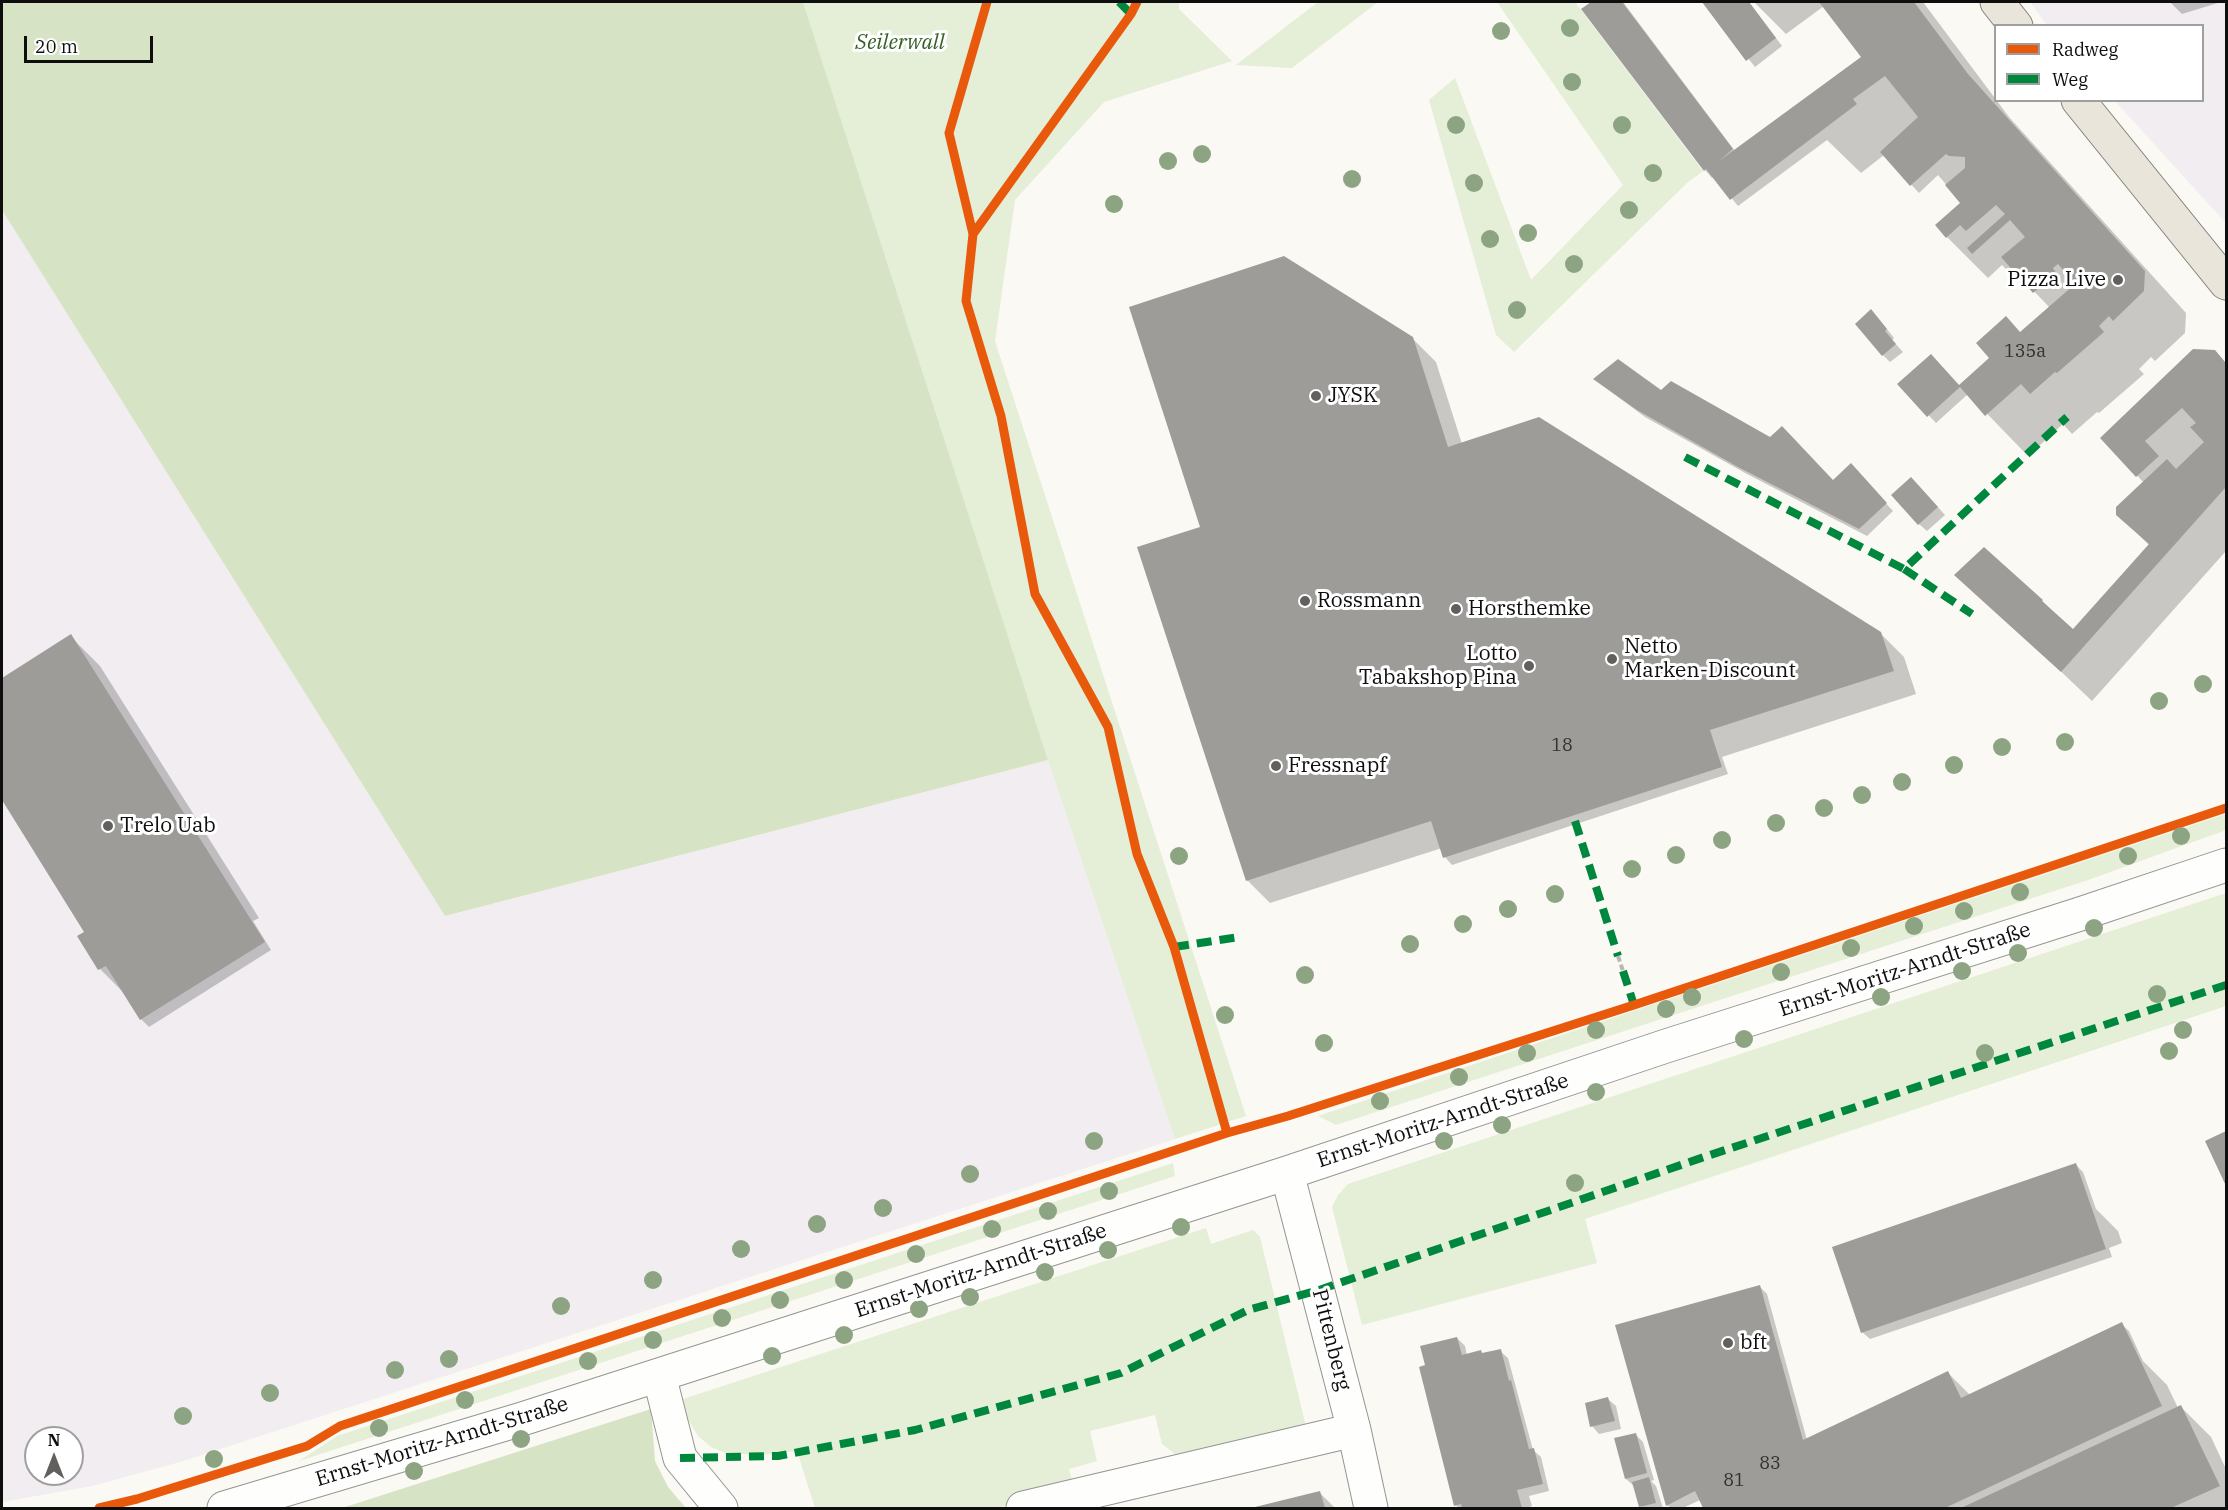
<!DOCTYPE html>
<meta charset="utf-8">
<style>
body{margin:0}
#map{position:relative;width:2228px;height:1510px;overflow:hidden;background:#faf9f4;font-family:"IBM Plex Serif",serif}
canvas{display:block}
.frame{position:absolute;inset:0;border:3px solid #0e0e0e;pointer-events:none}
.legend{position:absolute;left:1994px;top:24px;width:210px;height:78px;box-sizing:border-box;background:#fff;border:2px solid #9f9f9f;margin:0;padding:8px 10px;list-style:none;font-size:18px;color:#0e0e0e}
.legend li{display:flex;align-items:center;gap:12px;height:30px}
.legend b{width:30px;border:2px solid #9f9f9f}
.north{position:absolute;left:24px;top:1426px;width:60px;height:60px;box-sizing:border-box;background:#fff;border:2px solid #9f9f9f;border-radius:50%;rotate:0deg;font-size:16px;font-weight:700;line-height:24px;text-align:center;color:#0e0e0e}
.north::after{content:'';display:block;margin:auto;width:21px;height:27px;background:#61605e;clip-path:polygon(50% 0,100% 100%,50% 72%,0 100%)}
.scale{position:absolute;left:24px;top:36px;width:129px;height:27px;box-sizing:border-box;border:3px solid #0e0e0e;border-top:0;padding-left:8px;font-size:18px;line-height:21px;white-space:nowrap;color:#0e0e0e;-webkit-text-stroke:4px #fff;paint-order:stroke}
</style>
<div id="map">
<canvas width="2228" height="1510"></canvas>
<div class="frame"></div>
<ul class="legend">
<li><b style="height:8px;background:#e8590c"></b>Radweg</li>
<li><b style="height:8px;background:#00873e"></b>Weg</li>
</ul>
<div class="north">N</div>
<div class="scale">20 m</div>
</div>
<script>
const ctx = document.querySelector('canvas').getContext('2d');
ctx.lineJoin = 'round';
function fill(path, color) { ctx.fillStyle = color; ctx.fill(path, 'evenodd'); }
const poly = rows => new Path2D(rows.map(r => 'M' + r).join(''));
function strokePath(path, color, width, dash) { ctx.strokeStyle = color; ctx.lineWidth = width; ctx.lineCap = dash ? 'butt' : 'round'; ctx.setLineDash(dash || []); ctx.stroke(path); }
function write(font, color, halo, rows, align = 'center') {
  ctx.font = font + ' "IBM Plex Serif",serif'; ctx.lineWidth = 6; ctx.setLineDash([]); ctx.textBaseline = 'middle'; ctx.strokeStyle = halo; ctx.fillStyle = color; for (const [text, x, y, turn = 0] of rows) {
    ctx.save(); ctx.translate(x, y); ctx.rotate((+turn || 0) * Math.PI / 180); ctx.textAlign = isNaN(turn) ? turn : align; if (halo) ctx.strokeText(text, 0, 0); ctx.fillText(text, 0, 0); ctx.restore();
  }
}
fill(poly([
 [2030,2,2226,2,2226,220,2224,221,2115,101,2202,100,2202,26,2047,25],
 [2,210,445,916,1048,760,1175,1139,180,1462,92,1486,2,1502],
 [36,1438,72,1438,72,1474,36,1474]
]), '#f1edf0');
fill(poly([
 [803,2,1179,2,1179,9,1232,61,1104,102,1015,200,995,341,1246,1116,1175,1139,1048,760],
 [1318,2,1378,2,1292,68,1236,65],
 [1497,2,1575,2,1703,171,1687,183,1514,352,1496,335,1429,100,1455,78,1531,280,1623,185],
 [2226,814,2226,830,2091,879,1336,1125,1318,1116],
 [2226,893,2226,1006,1585,1219,1597,1263,1362,1325,1332,1207,1338,1195,1348,1184],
 [1173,1163,1175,1176,299,1461,337,1436],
 [1206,1228,1211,1244,1253,1230,1260,1237,1308,1435,1188,1464,1162,1444,1155,1415,1090,1431,1097,1461,1069,1469,1074,1490,995,1508,815,1508,797,1451,762,1455,725,1453,711,1447,698,1436,688,1419,683,1399]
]), '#e5eed6');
fill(poly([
 [2,2,803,2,1048,760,445,916,2,210],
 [651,1409,655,1461,668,1487,686,1508,342,1508]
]), '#d6e4c5');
fill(poly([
 [1594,2,1623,2,1735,151,1863,57,1824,6,1786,34,1754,2,1923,2,2009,117,2186,313,2185,333,2155,361,2151,357,2139,369,2144,374,2099,413,2097,412,2072,434,2063,424,2028,456,1968,394,1936,423,1899,384,1959,387,2050,308,2012,268,2008,271,2002,265,1988,278,1947,237,1962,203,1938,175,1919,193,1884,155,1861,173,1827,140,1738,206,1714,176,1712,178,1705,170,1584,10],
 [1704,2,1749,2,1782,46,1755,67],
 [2170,2,2221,2,2182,14],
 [1878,318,1894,338,1892,340,1903,352,1890,362,1883,355],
 [1412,338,1436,362,1462,444,1880,633,1904,657,1916,694,1722,757,1728,774,1452,865,1445,857,1442,848,1270,903,1247,880,1202,528],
 [2214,352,2226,364,2226,551,2092,701,2052,663,1984,549,2042,601,2073,632,2150,546,2118,514,2144,483,2102,438],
 [1595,380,1661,392,1770,439,1833,482,1858,473,1893,511,1867,536,1747,474,1645,417],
 [1919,486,1945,515,1927,531,1919,524],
 [70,636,100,666,259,918,253,921,271,950,149,1027,141,1019,127,996,100,969,79,936,87,932,2,797,2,680],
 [2226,1133,2226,1183,2207,1142],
 [2076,1165,2083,1172,2096,1209,2118,1231,2122,1243,2109,1248,2112,1257,1870,1339,1862,1332],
 [1759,1286,1767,1294,1807,1440,1948,1373,1970,1395,2121,1324,2129,1331,2143,1361,2167,1385,2178,1408,2181,1407,2211,1437,2226,1469,2226,1508,1704,1508,1700,1500,1683,1508,1671,1508,1667,1505],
 [1457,1338,1465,1346,1467,1356,1500,1351,1508,1358,1533,1450,1541,1457,1549,1491,1529,1496,1532,1506,1526,1508,1459,1508,1456,1505,1428,1366],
 [1608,1399,1616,1406,1621,1429,1599,1434,1592,1426],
 [1635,1434,1643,1442,1654,1480,1651,1481,1656,1486,1663,1508,1642,1508,1634,1486,1626,1479],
 [1320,1493,1335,1508,1264,1508,1279,1506]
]), '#0003');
fill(poly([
 [1591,2,1622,2,1733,149,1719,161,1861,57,1819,2,1914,2,1968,74,2145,271,2144,291,2113,321,2109,316,2099,326,2104,332,2057,373,2055,372,2030,394,2021,384,1985,416,1960,387,1927,417,1897,384,1931,354,1959,385,1989,358,1976,343,2006,316,2020,332,2075,284,2058,264,2053,268,2056,273,2033,293,2001,257,2025,237,2010,220,1972,254,1967,248,2005,214,1996,205,1966,231,1960,225,1946,238,1935,225,1960,203,1945,185,1965,168,1965,157,1949,156,1946,154,1910,186,1880,152,1918,117,1885,76,1853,99,1857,104,1730,200,1706,169,1704,171,1581,9],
 [1702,2,1749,2,1776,38,1746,61],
 [1284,256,1413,337,1448,447,1539,417,1881,632,1894,671,1710,730,1722,767,1443,858,1431,821,1246,881,1137,547,1200,527,1129,307],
 [1871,309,1887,329,1885,331,1896,344,1882,356,1855,324],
 [2193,349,2215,350,2226,363,2226,487,2061,672,1954,575,1984,547,2043,600,2042,601,2073,629,2149,544,2116,515,2116,507,2167,459,2176,469,2204,442,2190,427,2196,423,2182,408,2145,441,2159,456,2136,477,2100,438],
 [1618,359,1661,390,1671,381,1770,437,1782,426,1833,480,1851,463,1887,503,1859,529,1738,467,1637,410,1593,379],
 [1911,477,1938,507,1918,525,1891,495],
 [71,634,265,942,140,1020,106,966,98,970,77,936,84,932,2,800,2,678],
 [2226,1131,2226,1186,2205,1141],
 [2076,1163,2106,1249,1861,1333,1832,1247],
 [1760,1285,1803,1440,1948,1371,1961,1398,2122,1322,2162,1406,1945,1508,1703,1508,1695,1491,1666,1506,1615,1325],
 [1457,1337,1462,1355,1481,1350,1482,1353,1501,1349,1509,1381,1511,1380,1529,1449,1534,1448,1543,1484,1517,1490,1522,1508,1462,1508,1461,1504,1454,1506,1419,1367,1425,1365,1420,1346],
 [1608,1397,1615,1421,1590,1427,1585,1403],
 [2181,1405,2220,1486,2171,1508,1961,1508],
 [1636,1433,1647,1473,1625,1479,1614,1438],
 [1649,1477,1656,1503,1639,1507,1632,1482],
 [1320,1491,1325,1508,1251,1508]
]), '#9e9c99');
const minor = poly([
 [1287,1173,1354,1430,1371,1508],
 [659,1375,680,1458,721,1508],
 [224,1508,522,1419,1287,1173,1666,1046,2080,914,2226,865],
 [1023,1508,1354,1430]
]);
const major = poly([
 [1997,2,2016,26],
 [2078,100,2226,283]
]);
strokePath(minor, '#949492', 35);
strokePath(major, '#82817f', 35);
strokePath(poly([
 [1618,956,1623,971]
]), '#b8b8b7', 4, [6, 3]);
strokePath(minor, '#fefefd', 33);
strokePath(major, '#eae5db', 33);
strokePath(poly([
 [1119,2,1131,14],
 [1685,457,1904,569,2067,417],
 [1904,569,1972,614],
 [1575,821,1618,956],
 [1174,947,1239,937],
 [1623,971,1634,1005],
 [680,1458,778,1456,915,1430,1121,1373,1248,1310,1319,1290,1704,1157,2226,985]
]), '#00873e', 8, [15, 8]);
strokePath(poly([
 [1137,2,1131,14,973,234,966,301,1001,416,1035,594,1108,727,1137,854,1174,947,1227,1133],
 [973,234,949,133,987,2],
 [99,1508,137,1499,307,1446,340,1426,1227,1133,1288,1116,1634,1005,2226,808]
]), '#e8590c', 9);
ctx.fillStyle = '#8da482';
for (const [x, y] of [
 [1570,28],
 [1501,31],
 [1572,82],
 [1456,125],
 [1622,125],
 [1202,154],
 [1168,161],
 [1653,173],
 [1352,179],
 [1474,183],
 [1114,204],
 [1629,210],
 [1528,233],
 [1490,239],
 [1574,264],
 [1517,310],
 [2203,684],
 [2159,701],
 [2065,742],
 [2002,747],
 [1954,765],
 [1902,782],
 [1862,795],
 [1824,808],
 [1776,823],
 [2181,836],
 [1722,840],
 [1676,855],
 [1179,856],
 [2128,856],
 [1632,869],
 [2020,892],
 [1555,894],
 [1508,909],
 [1964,911],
 [1463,924],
 [1914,926],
 [2094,928],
 [1410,944],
 [1851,948],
 [2018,953],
 [1962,971],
 [1781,972],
 [1305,975],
 [2157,994],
 [1692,997],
 [1881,997],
 [1666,1009],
 [1225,1015],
 [1596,1030],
 [2183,1030],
 [1744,1039],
 [1324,1043],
 [2169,1051],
 [1527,1053],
 [1985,1053],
 [1459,1077],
 [1596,1092],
 [1380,1101],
 [1502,1125],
 [1094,1141],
 [1444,1141],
 [970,1174],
 [1575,1183],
 [1109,1191],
 [883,1208],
 [1048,1211],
 [817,1224],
 [1181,1227],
 [992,1229],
 [741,1249],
 [1108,1250],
 [916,1254],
 [1045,1272],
 [653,1280],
 [844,1280],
 [970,1297],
 [780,1300],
 [561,1306],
 [919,1309],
 [722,1318],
 [844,1335],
 [653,1340],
 [772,1356],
 [449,1359],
 [588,1361],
 [395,1370],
 [270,1393],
 [465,1400],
 [183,1416],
 [379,1428],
 [521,1439],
 [214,1459],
 [414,1471]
]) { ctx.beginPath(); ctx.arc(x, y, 9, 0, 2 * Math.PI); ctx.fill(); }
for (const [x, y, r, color] of [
 [2118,280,6,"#61605e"],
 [1316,396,6,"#61605e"],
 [1305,601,6,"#61605e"],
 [1456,609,6,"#61605e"],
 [1612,659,6,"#61605e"],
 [1529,666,6,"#61605e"],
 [1276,766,6,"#61605e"],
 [108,826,6,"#61605e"],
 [1728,1343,6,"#61605e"]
]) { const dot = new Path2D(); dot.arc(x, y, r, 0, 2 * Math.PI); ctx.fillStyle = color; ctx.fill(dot); strokePath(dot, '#fff', 2); }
write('18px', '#323231', null, [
 ["135a",2025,352],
 ["18",1562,746],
 ["83",1770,1464],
 ["81",1734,1481]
]);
write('italic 21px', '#345f25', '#fff', [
 ["Seilerwall",900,43]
]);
write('21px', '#0e0e0e', '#fff', [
 ["Pizza Live",2106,280,"right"],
 ["JYSK",1328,396],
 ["Rossmann",1317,601],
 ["Horsthemke",1468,609],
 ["Netto",1624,647],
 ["Marken-Discount",1624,671],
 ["Lotto",1517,654,"right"],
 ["Tabakshop Pina",1517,678,"right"],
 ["Fressnapf",1288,766],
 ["Trelo Uab",120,826],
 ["bft",1740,1343]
], 'left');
write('21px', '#0e0e0e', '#fff', [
 ["Ernst-Moritz-Arndt-Straße",1905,970,-18],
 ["Ernst-Moritz-Arndt-Straße",1443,1121,-18],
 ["Ernst-Moritz-Arndt-Straße",981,1271,-18],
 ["Pittenberg",1331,1340,76],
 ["Ernst-Moritz-Arndt-Straße",442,1442,-17]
]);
</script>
